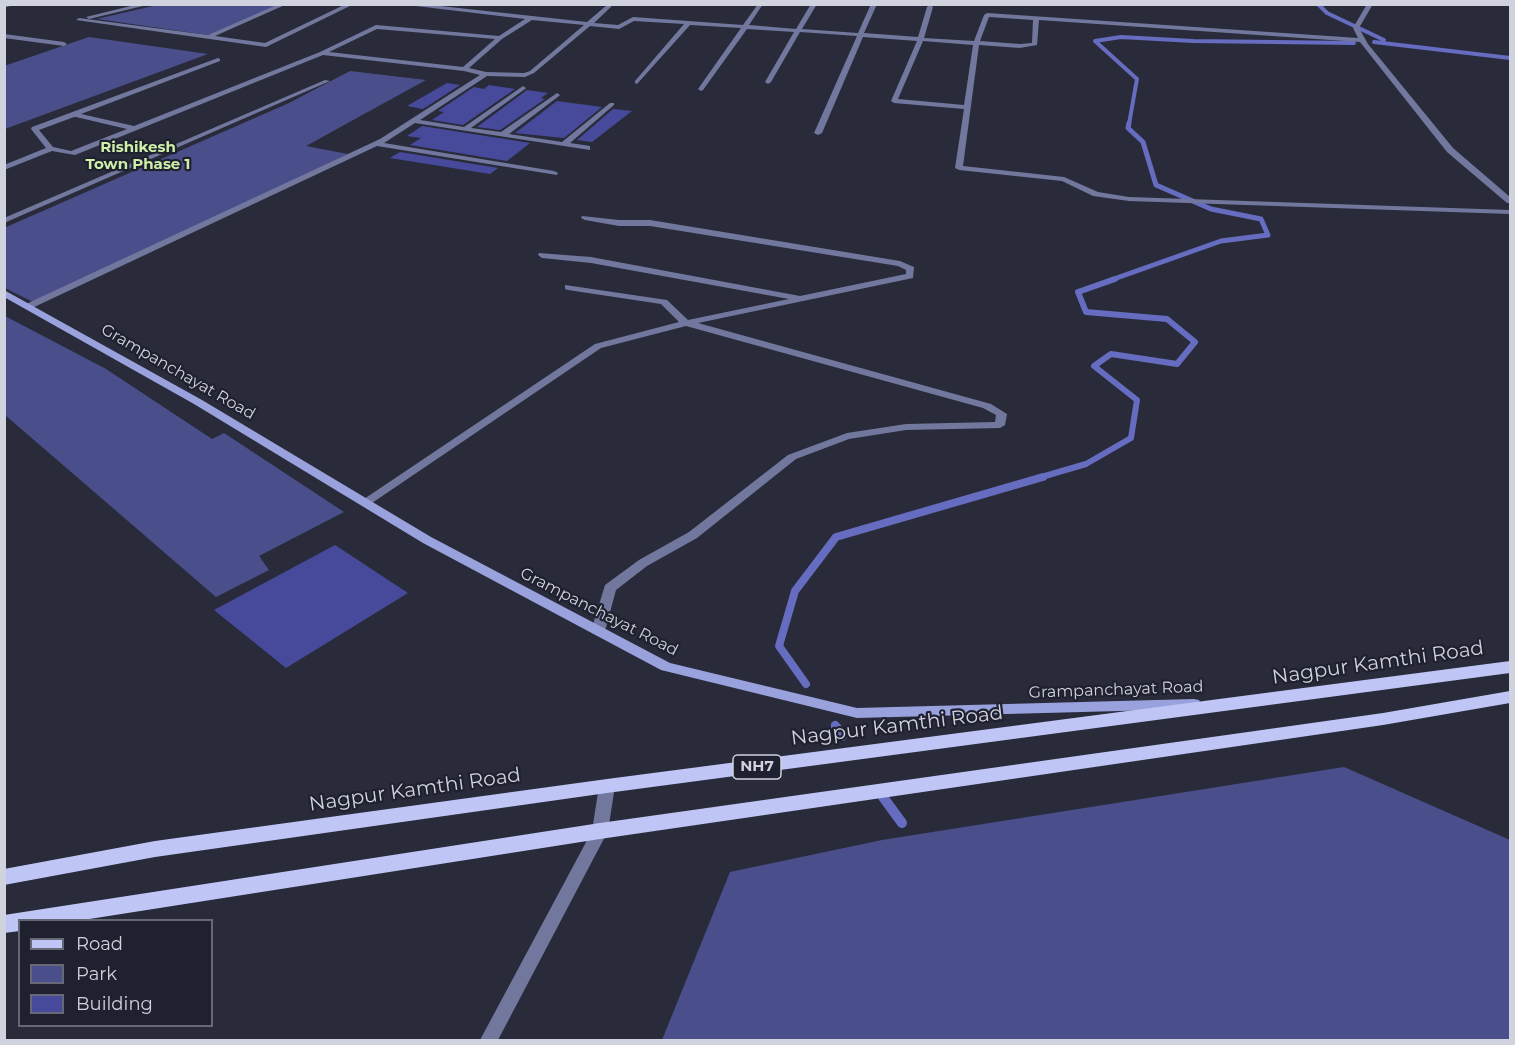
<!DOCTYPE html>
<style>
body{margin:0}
#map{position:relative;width:1515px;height:1045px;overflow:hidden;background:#292b3b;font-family:Montserrat,sans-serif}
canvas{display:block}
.frame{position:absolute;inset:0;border:6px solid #d0d2dd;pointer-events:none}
.legend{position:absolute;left:18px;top:919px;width:195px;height:108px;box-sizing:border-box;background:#1f2130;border:2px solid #666875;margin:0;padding:8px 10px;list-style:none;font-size:18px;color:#d0d2dd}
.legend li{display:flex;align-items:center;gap:12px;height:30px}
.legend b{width:30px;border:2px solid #666875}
</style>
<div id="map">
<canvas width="1515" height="1045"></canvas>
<div class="frame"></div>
<ul class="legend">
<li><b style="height:8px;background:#bfc6f5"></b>Road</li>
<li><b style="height:16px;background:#4a4f8b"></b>Park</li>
<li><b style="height:16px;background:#474a9b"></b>Building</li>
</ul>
</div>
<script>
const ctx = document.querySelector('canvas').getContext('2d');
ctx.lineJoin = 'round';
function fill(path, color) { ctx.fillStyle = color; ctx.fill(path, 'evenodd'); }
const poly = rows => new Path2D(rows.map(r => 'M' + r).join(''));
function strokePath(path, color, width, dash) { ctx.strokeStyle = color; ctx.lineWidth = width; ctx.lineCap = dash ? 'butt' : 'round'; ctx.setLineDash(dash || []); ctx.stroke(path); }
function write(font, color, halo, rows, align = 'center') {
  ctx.font = font + ' Montserrat,sans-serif'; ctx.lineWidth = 4.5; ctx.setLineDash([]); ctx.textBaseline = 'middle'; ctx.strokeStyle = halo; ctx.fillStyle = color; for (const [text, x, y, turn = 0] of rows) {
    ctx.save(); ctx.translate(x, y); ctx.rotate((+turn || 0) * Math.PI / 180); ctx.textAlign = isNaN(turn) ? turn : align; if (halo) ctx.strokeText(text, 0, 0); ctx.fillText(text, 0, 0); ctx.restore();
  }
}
fill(poly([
 [157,5,280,5,208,35,97,19],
 [89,37,208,54,5,129,4,66],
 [350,71,426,80,306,146,348,154,33,302,5,288,4,228,289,103],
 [5,316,106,369,212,439,224,433,344,512,259,556,269,570,216,597,5,415],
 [1344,767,1510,840,1510,1040,662,1040,730,872,882,840]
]), '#4a4f8b');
strokePath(poly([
 [1318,4,1327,13,1384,40],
 [1374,42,1510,58],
 [1129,124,1137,79,1095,41,1121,37,1193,41,1354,43]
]), '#666cc0', 4);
strokePath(poly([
 [1111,280,1221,241,1268,235,1261,219,1211,209,1156,185,1143,142,1128,128,1129,123]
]), '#666cc0', 5);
strokePath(poly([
 [1038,478,1086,464,1131,438,1137,400,1094,366,1111,354,1177,364,1195,342,1167,319,1086,312,1078,292,1115,279]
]), '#666cc0', 6);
strokePath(poly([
 [806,684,779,646,795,591,836,537,1043,477],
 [835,725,837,729]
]), '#666cc0', 8);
strokePath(poly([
 [836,727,842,736],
 [883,797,902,823]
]), '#666cc0', 10);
fill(poly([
 [447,83,460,85,423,109,407,106],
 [489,85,515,89,463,125,432,120,444,112,438,111,474,87,484,89],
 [527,90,548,93,541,98,545,99,500,130,477,127],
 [557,101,602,107,564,138,515,133],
 [613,109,632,111,592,142,577,140],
 [422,126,530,143,507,161,410,145,421,138,407,136],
 [400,152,498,168,490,174,390,158],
 [335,545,408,593,286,668,214,610]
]), '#474a9b');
fill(poly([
 [4,4,16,4,4,8,4,4],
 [139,4,151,4,89,19,86,17,139,4],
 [279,4,287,4,215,36,265,43,346,4,354,4,266,47,76,20,79,18,208,35,279,4],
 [399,4,422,4,587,22,608,4,614,4,594,23,618,25,633,17,743,25,758,4,763,4,749,25,796,29,811,4,817,4,802,29,858,33,871,4,877,4,864,33,918,37,927,7,930,5,933,7,924,38,974,41,984,15,987,13,1358,38,1353,28,1367,4,1373,4,1359,28,1368,44,1453,148,1510,197,1510,203,1507,203,1447,152,1360,42,1039,20,1037,45,1020,48,979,45,963,166,1064,177,1098,192,1129,197,1510,210,1510,214,1129,201,1093,196,1062,181,959,170,955,168,964,109,894,103,891,101,917,41,863,37,822,133,818,135,814,133,857,36,800,32,771,82,768,84,765,82,794,32,747,29,703,90,701,91,698,89,741,28,690,25,637,84,635,83,635,81,684,24,634,21,619,29,590,26,534,73,525,77,487,76,420,120,464,127,523,86,526,88,525,89,471,128,501,132,557,93,560,95,559,96,509,134,562,142,610,103,614,103,614,105,570,143,590,146,590,150,415,123,384,143,554,171,558,173,557,175,377,146,32,308,26,308,26,304,380,139,480,75,464,71,323,55,75,155,52,151,4,170,4,165,46,148,31,129,32,127,218,58,220,59,220,61,81,114,134,126,320,52,376,25,499,36,525,19,399,4],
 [989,17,1033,20,1032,43,1020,44,980,41,989,17],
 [532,20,584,25,530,71,524,73,486,72,469,68,502,39,532,20],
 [377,29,495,39,463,67,329,52,377,29],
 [923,41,973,45,964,105,898,99,923,41],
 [74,117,76,117,127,129,71,151,53,147,39,130,74,117],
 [4,34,64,42,67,44,64,46,4,38,4,34],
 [325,80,330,81,4,223,4,218,325,80],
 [582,216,619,220,650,220,900,261,914,267,913,278,698,323,991,404,1007,414,1005,425,1000,428,906,430,849,439,796,459,697,538,647,566,616,590,605,631,603,634,593,634,591,631,605,585,639,560,689,532,788,455,847,433,906,424,995,422,996,415,983,408,686,326,601,348,369,505,361,505,359,503,361,501,595,344,679,322,661,304,568,290,565,289,565,285,667,300,688,320,789,299,591,263,542,258,538,255,539,253,591,257,800,296,906,274,906,270,898,266,650,226,619,226,585,220,581,218,582,216],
 [607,780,612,782,615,786,608,831,498,1040,480,1040,592,831,599,786,602,782,607,780]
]), '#72789d');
fill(poly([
 [4,290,202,400,431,537,670,663,857,708,1194,699,1199,700,1201,704,1199,708,1194,709,857,718,661,670,423,543,194,404,4,297,4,290]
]), '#9aa2de');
fill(poly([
 [1510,661,1510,673,607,793,155,857,4,885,4,869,155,841,607,779,1510,661],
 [1510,691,1510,703,1383,725,600,839,83,920,20,920,20,931,4,933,4,915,600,823,1383,713,1510,691]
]), '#bfc6f5');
write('bold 15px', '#ceefa7', '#1f2130', [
 ["Rishikesh",138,148],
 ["Town Phase 1",138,165]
]);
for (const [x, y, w] of [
 [757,767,48]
]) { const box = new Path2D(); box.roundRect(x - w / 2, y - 12, w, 24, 4.5); ctx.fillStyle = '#1f2130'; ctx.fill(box); strokePath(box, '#d0d2dd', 1.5); }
write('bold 15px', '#d0d2dd', null, [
 ["NH7",757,767]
]);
write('16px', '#d0d2dd', '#1f2130', [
 ["Grampanchayat Road",178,372,30],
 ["Grampanchayat Road",599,612,27],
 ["Grampanchayat Road",1116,690,-2]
]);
write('20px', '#d0d2dd', '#1f2130', [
 ["Nagpur Kamthi Road",1378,663,-8],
 ["Nagpur Kamthi Road",897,726,-7],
 ["Nagpur Kamthi Road",415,790,-8]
]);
</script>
